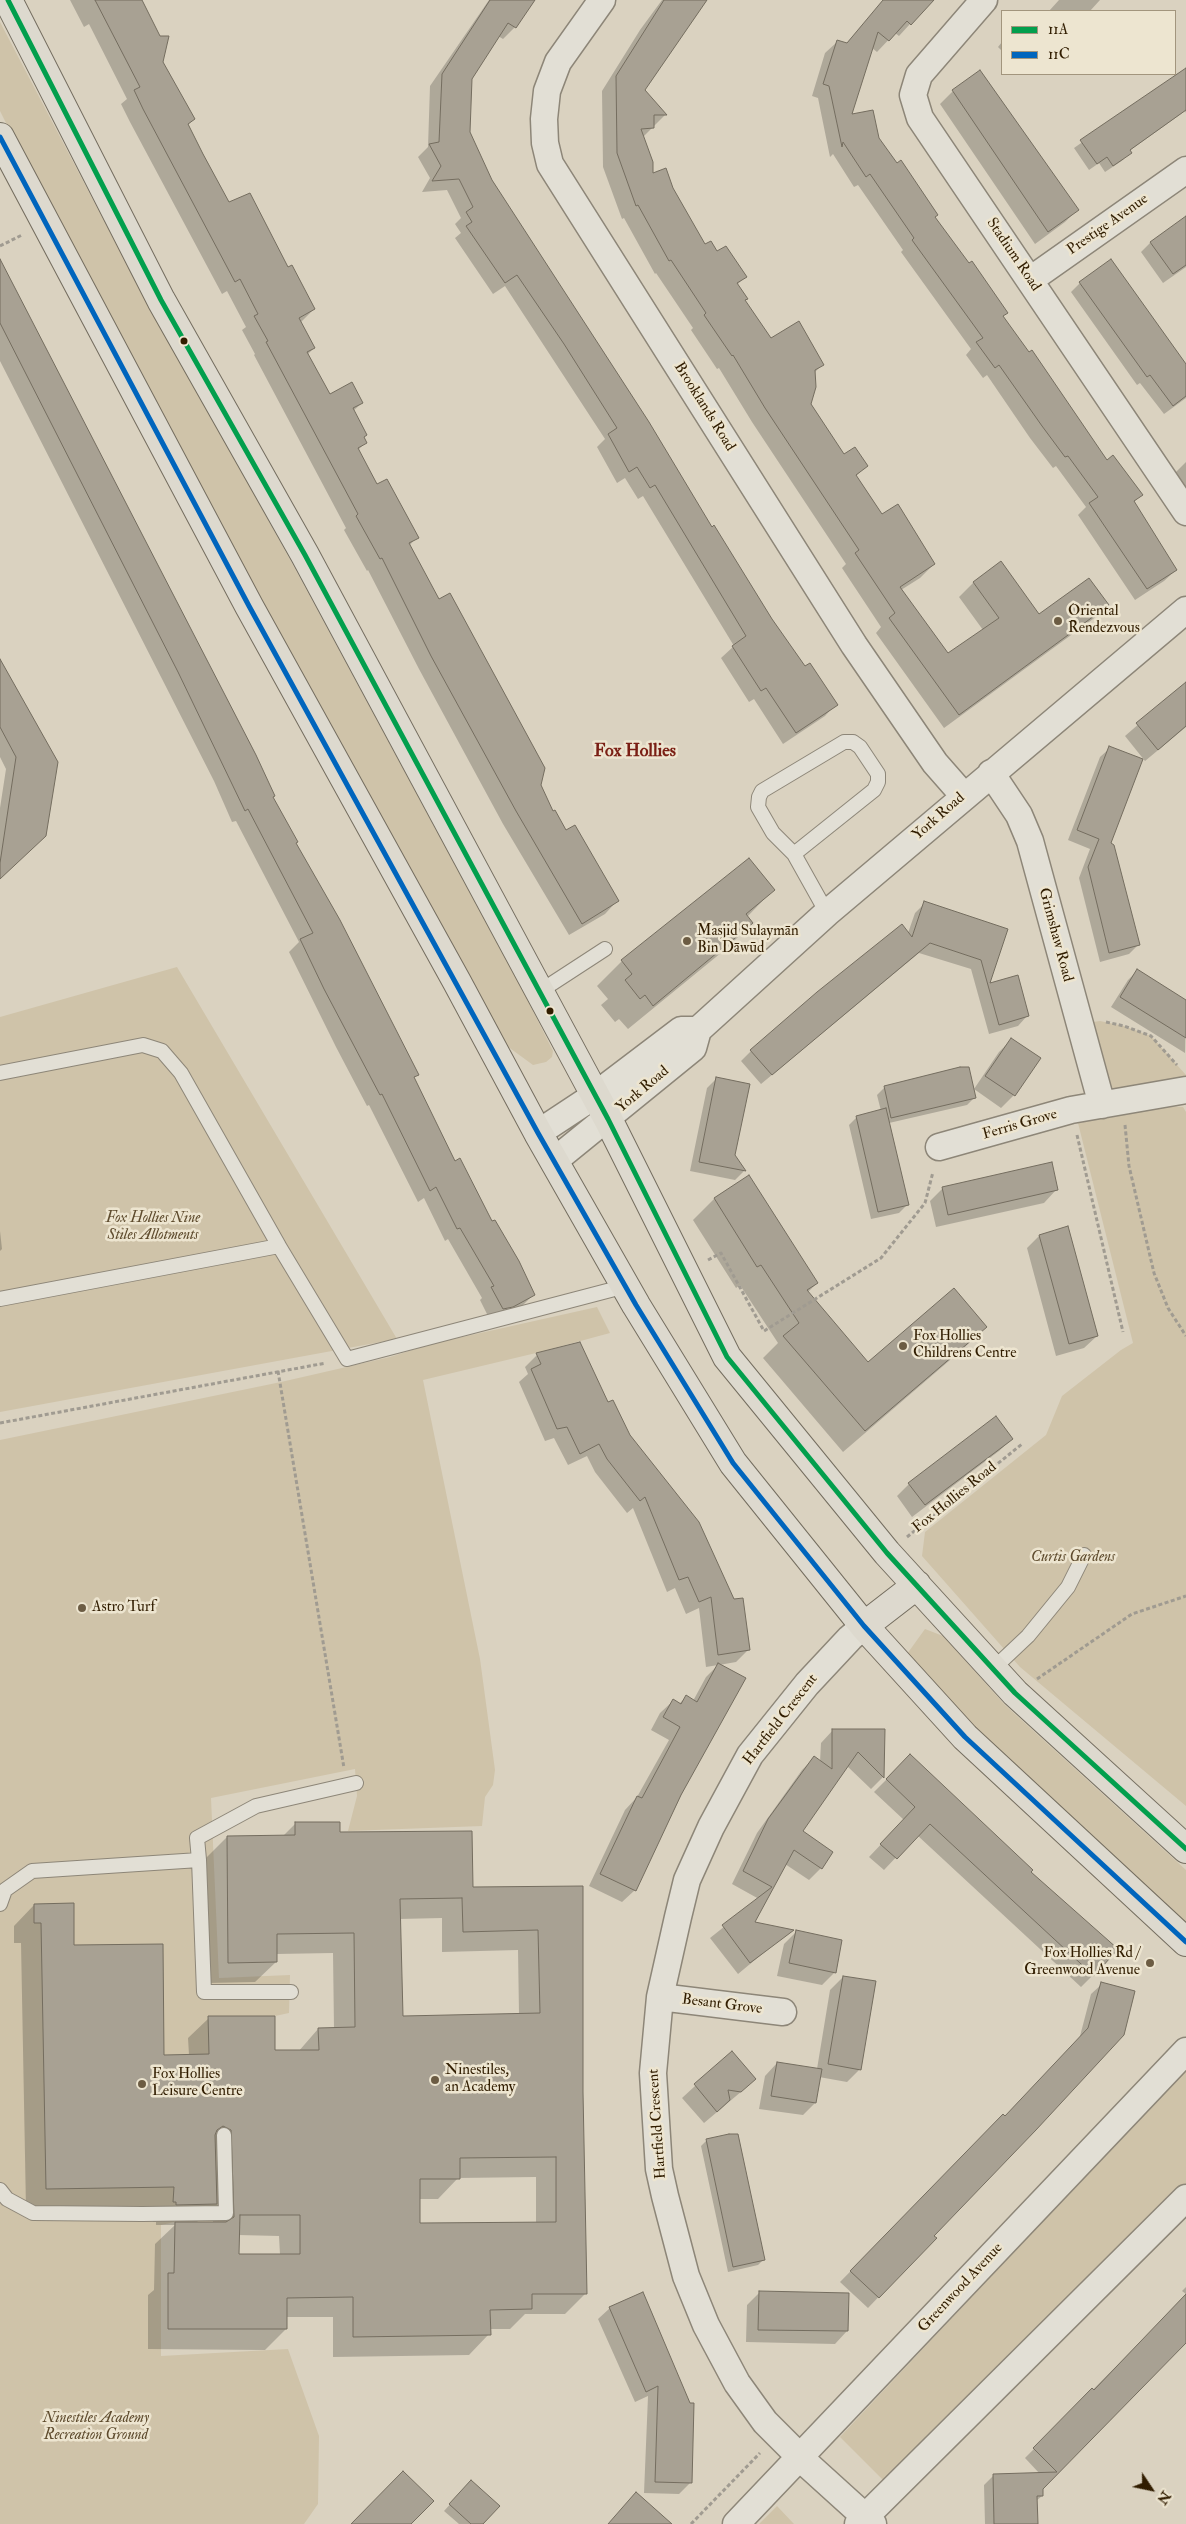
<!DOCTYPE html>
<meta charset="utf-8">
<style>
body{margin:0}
#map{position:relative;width:1186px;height:2524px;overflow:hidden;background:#dad2c0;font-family:"IM FELL Double Pica",serif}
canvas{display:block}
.legend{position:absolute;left:1001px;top:10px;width:175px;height:65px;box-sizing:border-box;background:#ede5d0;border:1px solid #a2957d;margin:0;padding:6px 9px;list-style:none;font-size:15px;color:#311d00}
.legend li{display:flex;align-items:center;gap:10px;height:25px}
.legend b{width:25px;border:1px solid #a2957d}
.north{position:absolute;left:1126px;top:2464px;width:50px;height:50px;-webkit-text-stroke:4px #ede5d0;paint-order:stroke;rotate:124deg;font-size:14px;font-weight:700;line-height:20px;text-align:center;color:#311d00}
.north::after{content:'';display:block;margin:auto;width:18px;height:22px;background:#311d00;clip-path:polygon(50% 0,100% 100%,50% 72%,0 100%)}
</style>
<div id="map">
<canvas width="1186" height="2524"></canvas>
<ul class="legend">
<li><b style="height:6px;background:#029f4d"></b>11A</li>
<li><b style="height:6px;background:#0065bd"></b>11C</li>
</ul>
<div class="north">N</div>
</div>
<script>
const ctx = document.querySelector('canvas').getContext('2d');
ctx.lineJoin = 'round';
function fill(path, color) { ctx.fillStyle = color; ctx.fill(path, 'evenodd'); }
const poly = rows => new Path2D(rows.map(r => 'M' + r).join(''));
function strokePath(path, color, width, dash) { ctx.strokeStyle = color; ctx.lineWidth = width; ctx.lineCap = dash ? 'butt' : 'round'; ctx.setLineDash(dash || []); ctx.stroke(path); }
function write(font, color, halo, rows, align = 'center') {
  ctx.font = font + ' "IM FELL Double Pica",serif'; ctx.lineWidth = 5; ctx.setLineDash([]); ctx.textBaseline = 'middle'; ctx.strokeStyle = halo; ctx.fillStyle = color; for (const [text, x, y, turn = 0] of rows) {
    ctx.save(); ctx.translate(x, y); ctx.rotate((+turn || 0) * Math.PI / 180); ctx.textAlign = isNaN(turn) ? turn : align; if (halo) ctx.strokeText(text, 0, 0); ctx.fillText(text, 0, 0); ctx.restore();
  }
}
fill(poly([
 [0,22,127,265,293,565,522,989,553,1051,552,1057,546,1062,533,1065,507,1046,89,289,0,111],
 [177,967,397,1339,0,1412,0,1017],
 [1100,1021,1124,1026,1151,1036,1186,1075,1186,1090,1102,1105,1079,1024],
 [1167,1106,1183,1107,1186,1112,1186,1806,1020,1667,922,1556,925,1532,1046,1435,1062,1396,1121,1350,1133,1343,1078,1123],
 [597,1307,610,1333,536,1353,423,1380,480,1659,495,1770,493,1785,485,1797,482,1826,348,1831,357,1796,355,1769,211,1798,219,1978,290,1975,289,2013,275,2016,238,2016,240,2224,175,2222,161,2225,161,2356,288,2349,319,2436,318,2504,304,2524,0,2524,0,1440,281,1382,390,1357,431,1344],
 [925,1629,943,1636,1005,1705,1186,1870,1186,1923,969,1723,907,1654],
 [1186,2069,1186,2186,885,2482,840,2437],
 [777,2506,794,2524,759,2524]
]), '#cfc3a9');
fill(poly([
 [70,0,141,0,162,62,194,119,188,125,229,204,287,268,314,309,300,323,314,348,307,355,329,396,362,403,353,411,365,443,358,450,377,485,417,537,409,546,553,813,617,901,605,914,569,935,503,824,419,669,368,570,367,571,344,530,346,528,254,355,255,354,242,330,246,327,227,291,222,294,130,122,121,104,127,99,89,24,84,27],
 [489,0,533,0,515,27,503,39,498,36,470,79,468,132,491,180,712,528,804,668,836,704,825,716,783,744,754,699,749,702,721,658,734,646,643,496,638,499,625,478,617,483,597,447,605,439,505,286,493,294,455,238,461,233,455,224,461,218,447,190,422,192,430,178,418,157,428,147,430,86],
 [662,0,706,0,643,90,665,115,643,137,652,175,672,188,705,246,717,253,745,277,737,285,744,301,770,340,823,364,814,373,809,404,844,455,866,466,856,476,882,516,934,564,920,578,901,590,948,655,983,630,959,597,973,583,1001,563,1039,615,1107,605,1093,619,944,728,876,633,881,627,842,568,846,564,752,422,719,368,717,369,691,330,693,328,656,273,655,274,624,218,622,219,603,167,602,91,640,30],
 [884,0,931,1,899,36,895,33,877,52,872,48,850,115,878,138,1002,317,1107,461,1130,478,1141,495,1134,502,1176,570,1164,581,1135,600,1078,515,1086,507,1056,466,1053,468,1030,438,987,375,983,378,966,355,971,349,901,252,903,250,858,185,854,187,833,154,830,157,818,98,812,96,825,53,837,42,846,44],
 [1059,0,1100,0,1090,11,1049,11],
 [1002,42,1002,51,998,47],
 [1186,69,1186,113,1185,111,1129,151,1123,160,1105,172,1099,163,1089,170,1074,148],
 [953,91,1077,210,1065,222,1035,244,940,104],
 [1186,218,1186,267,1163,283,1141,252,1150,243],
 [0,263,295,844,417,1074,413,1079,455,1162,533,1295,521,1307,490,1320,480,1300,482,1298,448,1239,445,1241,424,1198,418,1202,369,1105,367,1106,336,1047,289,952,299,942,236,821,232,822,214,781,0,361],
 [1080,283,1186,365,1186,398,1164,414,1140,383,1137,385,1071,292],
 [1186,462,1186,506,1165,483],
 [0,662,56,762,0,879,0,808,6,769,0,757],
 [1186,683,1186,727,1145,761,1125,736],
 [1110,748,1109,844,1139,944,1129,954,1100,962,1079,878,1090,849,1068,840,1100,757],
 [773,890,747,917,752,923,727,948,628,1029,619,1019,615,1022,601,1005,608,999,597,986,622,961],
 [925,903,1006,930,988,985,1017,976,1027,1016,1018,1026,989,1034,971,969,919,953,761,1084,741,1061,751,1051,908,933,915,913],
 [1137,971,1186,1002,1185,1053,1111,1007,1128,980],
 [1011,1040,1039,1059,1014,1095,1001,1108,974,1089,999,1052],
 [717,1078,734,1155,744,1171,735,1180,690,1171,707,1088],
 [885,1087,974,1098,967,1105,889,1123,907,1205,899,1213,871,1219,849,1125,857,1117,881,1111,877,1095],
 [748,1177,817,1283,808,1292,868,1363,985,1327,964,1348,843,1452,763,1358,778,1343,740,1285,736,1288,693,1220,714,1199],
 [943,1188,1056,1190,1044,1203,936,1227,930,1201],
 [1067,1228,1097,1336,1084,1348,1056,1356,1027,1248,1039,1236],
 [0,1231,2,1249,0,1251],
 [537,1355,607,1404,629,1436,748,1650,736,1662,719,1665,695,1767,635,1890,622,1902,589,1886,625,1810,637,1797,669,1740,651,1730,660,1713,673,1701,679,1704,686,1697,693,1701,706,1677,718,1665,706,1667,699,1608,686,1614,675,1588,667,1592,633,1508,627,1513,595,1472,587,1456,568,1465,554,1438,545,1441,519,1382,528,1374,525,1367],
 [1012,1439,999,1451,912,1517,897,1496,909,1484],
 [833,1730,883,1730,883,1777,871,1789,847,1766,801,1832,821,1868,809,1880,785,1864,753,1923,791,1930,738,1974,710,1938,759,1899,732,1884,757,1833,802,1770,814,1758,820,1762,821,1743],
 [910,1756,1029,1872,1093,1975,1081,1987,917,1835,884,1870,869,1857,904,1820,874,1792],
 [295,1824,338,1834,471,1888,582,1887,582,2092,586,2293,565,2314,525,2314,510,2329,489,2329,489,2334,469,2355,333,2357,333,2317,286,2317,286,2329,265,2350,148,2349,148,2295,154,2290,155,2244,175,2225,156,2225,156,2222,153,2222,154,2207,26,2209,21,1943,14,1943,14,1926,34,1905,73,1947,163,2056,189,2055,188,2038,209,2018,274,2052,298,2052,318,2029,334,2029,333,1953,276,1954,276,1962,255,1982,208,1983,206,1858,227,1837,282,1837],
 [442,1918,442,1952,518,1950,519,2014,402,2018,399,1919],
 [536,2177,536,2224,419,2224,419,2199,438,2199,458,2178],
 [213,2206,213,2223,196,2223],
 [238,2235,279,2236,280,2255,238,2255],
 [796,1932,835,1972,822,1985,777,1976,784,1944],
 [843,1977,860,2069,847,2082,819,2077,815,2103,803,2115,759,2109,765,2076,777,2063,817,2069,830,1990],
 [1102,1984,1134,1992,933,2236,935,2238,868,2308,840,2282,993,2126,1004,2118,1079,2040,1091,1994],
 [732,2052,742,2091,704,2123,682,2098],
 [707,2140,764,2259,758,2265,728,2272,701,2146],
 [1186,2287,1186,2294,1182,2291],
 [759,2293,847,2331,835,2344,746,2342,747,2305],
 [1186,2296,1186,2340,1042,2488,1042,2496,1036,2501,1037,2524,985,2524,984,2485,993,2476,1040,2474,1025,2458],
 [610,2308,690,2404,690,2483,679,2494,644,2493,648,2396,635,2402,598,2319],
 [465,2488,482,2524,459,2524,444,2511]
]), '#0003');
const building = poly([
 [95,0,142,0,160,36,169,36,163,62,195,119,188,124,203,154,229,202,250,193,288,267,292,265,315,309,299,318,315,348,307,352,330,394,352,382,363,403,353,408,367,435,364,437,367,443,358,448,368,467,377,484,387,479,419,538,409,543,439,599,450,593,545,768,541,785,553,811,555,810,566,830,575,825,619,901,582,924,516,811,431,656,382,558,380,559,356,516,358,514,266,342,268,341,254,316,258,314,240,279,235,282,143,109,134,90,140,87,95,0],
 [490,0,535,0,516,28,508,23,472,79,470,132,492,180,649,422,712,527,714,525,772,619,805,666,810,663,838,705,796,733,766,688,761,691,732,646,746,636,655,485,650,488,637,467,629,472,608,434,617,428,564,344,517,275,505,283,466,226,472,222,466,212,473,207,459,179,432,181,441,166,429,144,439,142,442,74,490,0],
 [664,0,707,0,645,90,667,115,654,115,654,128,641,129,653,162,653,173,666,168,673,188,705,244,711,241,717,251,726,246,747,277,737,283,748,299,745,300,771,338,799,321,824,365,815,370,816,387,811,404,844,454,855,447,868,466,856,475,882,514,898,504,935,564,900,587,948,653,999,618,973,582,1001,561,1039,614,1089,578,1109,605,959,715,889,618,895,613,855,553,859,550,765,408,733,355,732,356,704,315,706,313,671,260,669,261,638,205,636,206,617,153,616,76,664,0],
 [883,0,934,0,911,25,907,21,889,41,878,32,852,114,873,110,879,138,897,163,901,160,938,215,935,217,969,263,972,261,1008,313,1003,316,1029,352,1032,350,1107,460,1113,455,1143,495,1134,501,1177,570,1147,589,1089,503,1098,497,1068,456,1065,457,1042,426,999,365,995,368,976,342,983,338,912,240,914,238,870,174,866,177,843,142,842,147,829,86,823,84,837,40,847,43,883,0],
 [1186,68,1186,110,1130,150,1132,153,1113,166,1107,157,1097,164,1080,140,1186,68],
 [980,70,1079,210,1048,232,952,90,980,70],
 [1186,216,1186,265,1173,274,1150,242,1186,216],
 [0,259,256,755,275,796,273,797,298,842,296,843,340,920,419,1075,414,1077,455,1161,460,1158,492,1221,495,1220,519,1261,535,1295,513,1307,503,1309,491,1287,494,1286,460,1228,457,1229,436,1187,430,1191,382,1094,380,1095,324,989,300,939,313,933,248,809,245,811,178,672,0,323,0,259],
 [1111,259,1186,364,1186,396,1173,406,1150,375,1147,377,1079,282,1111,259],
 [0,659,58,762,46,836,0,879,0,863,16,757,0,727,0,659],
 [1186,682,1186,726,1158,750,1136,723,1186,682],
 [1109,746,1143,759,1111,843,1114,845,1140,945,1109,953,1088,867,1099,839,1077,830,1109,746],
 [749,858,775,890,746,914,753,923,653,1006,645,995,640,999,625,980,632,974,621,960,749,858],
 [924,901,1008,929,990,983,1018,975,1029,1016,999,1025,981,960,930,943,772,1075,750,1050,817,992,902,924,912,937,924,901],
 [1137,969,1186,1000,1186,1038,1120,997,1137,969],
 [1011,1038,1041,1058,1015,1096,985,1076,1011,1038],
 [960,1067,969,1067,976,1098,891,1118,884,1086,960,1067],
 [716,1077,750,1084,735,1155,746,1171,699,1162,716,1077],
 [886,1108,909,1205,878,1212,856,1116,886,1108],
 [1052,1162,1058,1190,948,1215,942,1187,1052,1162],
 [749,1175,818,1283,807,1290,868,1362,954,1288,987,1327,865,1431,783,1336,799,1323,761,1265,757,1267,714,1198,749,1175],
 [1068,1226,1098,1336,1069,1344,1039,1235,1068,1226],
 [580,1342,608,1402,613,1400,630,1435,699,1522,734,1599,743,1598,750,1650,718,1655,711,1597,699,1602,688,1577,679,1580,645,1497,640,1501,607,1459,599,1444,580,1454,567,1427,557,1429,531,1369,541,1364,536,1353,580,1342],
 [996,1416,1013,1439,925,1505,908,1483,996,1416],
 [718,1663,746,1678,681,1795,636,1891,600,1874,637,1796,642,1798,680,1727,663,1717,673,1699,681,1704,686,1695,697,1702,718,1663],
 [832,1729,885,1729,884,1778,858,1752,803,1831,833,1852,822,1869,794,1850,755,1922,794,1930,750,1963,722,1925,772,1887,743,1871,768,1819,814,1756,832,1769,832,1729],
 [910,1754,1033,1870,1031,1872,1118,1949,1094,1976,930,1824,897,1859,880,1844,915,1807,886,1779,910,1754],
 [295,1822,340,1822,340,1832,472,1831,473,1887,583,1886,583,2092,587,2294,532,2294,532,2309,490,2310,491,2335,353,2337,353,2297,287,2298,287,2329,168,2329,168,2273,174,2273,175,2222,226,2222,234,2217,231,2130,223,2126,217,2130,215,2135,217,2204,176,2205,176,2202,173,2202,174,2187,46,2189,41,1923,34,1923,34,1904,74,1903,74,1945,163,1944,164,2055,209,2054,208,2016,275,2016,275,2050,319,2050,318,2028,355,2027,354,1933,277,1934,277,1962,228,1963,227,1836,295,1835,295,1822],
 [462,1898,463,1932,538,1930,540,2013,403,2016,400,1899,462,1898],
 [556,2157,556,2222,420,2223,420,2179,460,2179,460,2158,556,2157],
 [240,2215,300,2215,300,2254,239,2254,240,2215],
 [796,1930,842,1940,836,1973,789,1963,796,1930],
 [843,1976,876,1981,861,2070,828,2064,843,1976],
 [1101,1982,1135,1991,1124,2035,1036,2130,934,2236,937,2238,879,2298,850,2271,1003,2114,1005,2116,1088,2028,1101,1982],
 [732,2051,756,2079,741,2092,728,2090,730,2100,717,2112,694,2084,732,2051],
 [777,2062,822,2069,816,2103,771,2096,777,2062],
 [729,2134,738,2134,765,2260,733,2267,706,2139,729,2134],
 [759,2291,849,2293,848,2331,758,2330,759,2291],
 [643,2292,690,2403,694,2403,692,2483,655,2482,658,2386,646,2392,609,2307,643,2292],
 [1186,2294,1186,2343,1043,2489,1043,2496,1037,2496,1038,2524,994,2524,993,2474,1057,2472,1033,2448,1092,2388,1094,2390,1186,2294],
 [403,2471,434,2501,411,2524,351,2524,403,2471],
 [471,2480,500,2506,483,2524,471,2524,449,2504,471,2480],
 [636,2492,672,2524,608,2524,636,2492]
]);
fill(building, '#a8a193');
strokePath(building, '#746d5f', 1);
const service = poly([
 [794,854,874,790,878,782,878,774,860,747,853,742,844,742,762,791,759,797,758,807,773,833,794,854,827,913],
 [539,992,605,949],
 [0,1073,143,1045,162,1051,181,1073,279,1246,347,1359,626,1286],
 [0,1299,279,1246],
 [993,1669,1028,1636,1068,1587,1084,1555],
 [199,1860,197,1838,256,1806,356,1783],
 [0,1904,5,1890,32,1871,199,1860,204,1992,291,1992],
 [0,2190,7,2199,33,2213,142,2214,226,2213,224,2135]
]);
const minor = poly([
 [602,0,558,62,547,91,544,119,545,143,550,164,854,645,935,763,964,796],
 [984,0,919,75,913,95,920,118,1186,512],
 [1030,280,1186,170],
 [991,773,1019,815,1030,841,1102,1105],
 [538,1133,594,1096,681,1030,698,1030],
 [939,1147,1071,1110,1186,1090],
 [554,1161,693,1048,698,1030,827,913,1186,610],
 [864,1626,850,1638,807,1684,750,1755,711,1827,687,1880,678,1917,660,1997,653,2073,659,2169,665,2196,686,2276,706,2325,737,2383,765,2422,809,2466,873,2524],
 [660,1997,783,2012],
 [736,2524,1186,2051],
 [858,2524,1186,2198]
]);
const primary = poly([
 [8,0,161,300,305,555,608,1119,727,1357,887,1553,1015,1693,1186,1849],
 [0,137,249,606,457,982,538,1133,636,1305,733,1463,864,1626,965,1737,1186,1942],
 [864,1626,917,1585]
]);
strokePath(service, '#8d8678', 16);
strokePath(minor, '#8d8678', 29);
strokePath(primary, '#746d5f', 30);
strokePath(poly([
 [0,246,22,235],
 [1106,1022,1124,1026,1151,1036,1177,1065],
 [1125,1125,1129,1166,1154,1273,1168,1308,1186,1336],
 [1077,1135,1123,1332],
 [708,1260,721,1253,764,1331,881,1258,925,1203,933,1172],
 [278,1371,344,1768],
 [0,1423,326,1363],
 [907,1537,1022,1444],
 [1037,1679,1132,1614,1186,1596],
 [691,2524,760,2453]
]), '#a09b91', 3, [4, 2.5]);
strokePath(service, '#e2dfd5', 14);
strokePath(minor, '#e2dfd5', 26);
strokePath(primary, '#ddd9ce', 28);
strokePath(poly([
 [8,0,161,300,305,555,608,1119,727,1357,887,1553,1015,1693,1186,1849]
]), '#029f4d', 5);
strokePath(poly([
 [0,137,249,606,538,1133,636,1305,733,1463,864,1626,965,1737,1186,1942]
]), '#0065bd', 5);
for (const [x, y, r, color] of [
 [184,341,4.5,"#311d00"],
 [1058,621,5,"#6c5c43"],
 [687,941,5,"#6c5c43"],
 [550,1011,4.5,"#311d00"],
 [903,1346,5,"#6c5c43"],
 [82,1608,5,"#6c5c43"],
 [1150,1963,5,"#6c5c43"],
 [435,2080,5,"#6c5c43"],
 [142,2084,5,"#6c5c43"]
]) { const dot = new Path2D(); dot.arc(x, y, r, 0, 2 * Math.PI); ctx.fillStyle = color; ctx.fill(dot); strokePath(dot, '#ede5d0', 2); }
write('15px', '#311d00', '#ede5d0', [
 ["Prestige Avenue",1108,225,-35],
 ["Stadium Road",1013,255,56],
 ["Brooklands Road",704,407,58],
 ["York Road",939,817,-41],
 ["Grimshaw Road",1055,935,75],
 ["York Road",643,1090,-40],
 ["Ferris Grove",1020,1125,-16],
 ["Fox Hollies Road",955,1498,-39],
 ["Hartfield Crescent",781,1720,-52],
 ["Besant Grove",722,2005,7],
 ["Hartfield Crescent",658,2124,-94],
 ["Greenwood Avenue",961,2288,-47]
]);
write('15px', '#311d00', '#ede5d0', [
 ["Oriental",1068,612],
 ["Rendezvous",1068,629],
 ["Masjid Sulaymān",697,932],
 ["Bin Dāwūd",697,949],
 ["Fox Hollies",913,1337],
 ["Childrens Centre",913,1354],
 ["Astro Turf",92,1608],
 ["Fox Hollies Rd /",1140,1954,"right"],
 ["Greenwood Avenue",1140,1971,"right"],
 ["Ninestiles,",445,2071],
 ["an Academy",445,2088],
 ["Fox Hollies",152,2075],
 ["Leisure Centre",152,2092]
], 'left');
write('italic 15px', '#5e4b2d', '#ede5d0', [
 ["Fox Hollies Nine",153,1219],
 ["Stiles Allotments",153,1236],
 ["Curtis Gardens",1073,1558],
 ["Ninestiles Academy",96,2419],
 ["Recreation Ground",96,2436]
]);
write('bold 18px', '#7a1f14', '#ede5d0', [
 ["Fox Hollies",635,752]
]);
</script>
